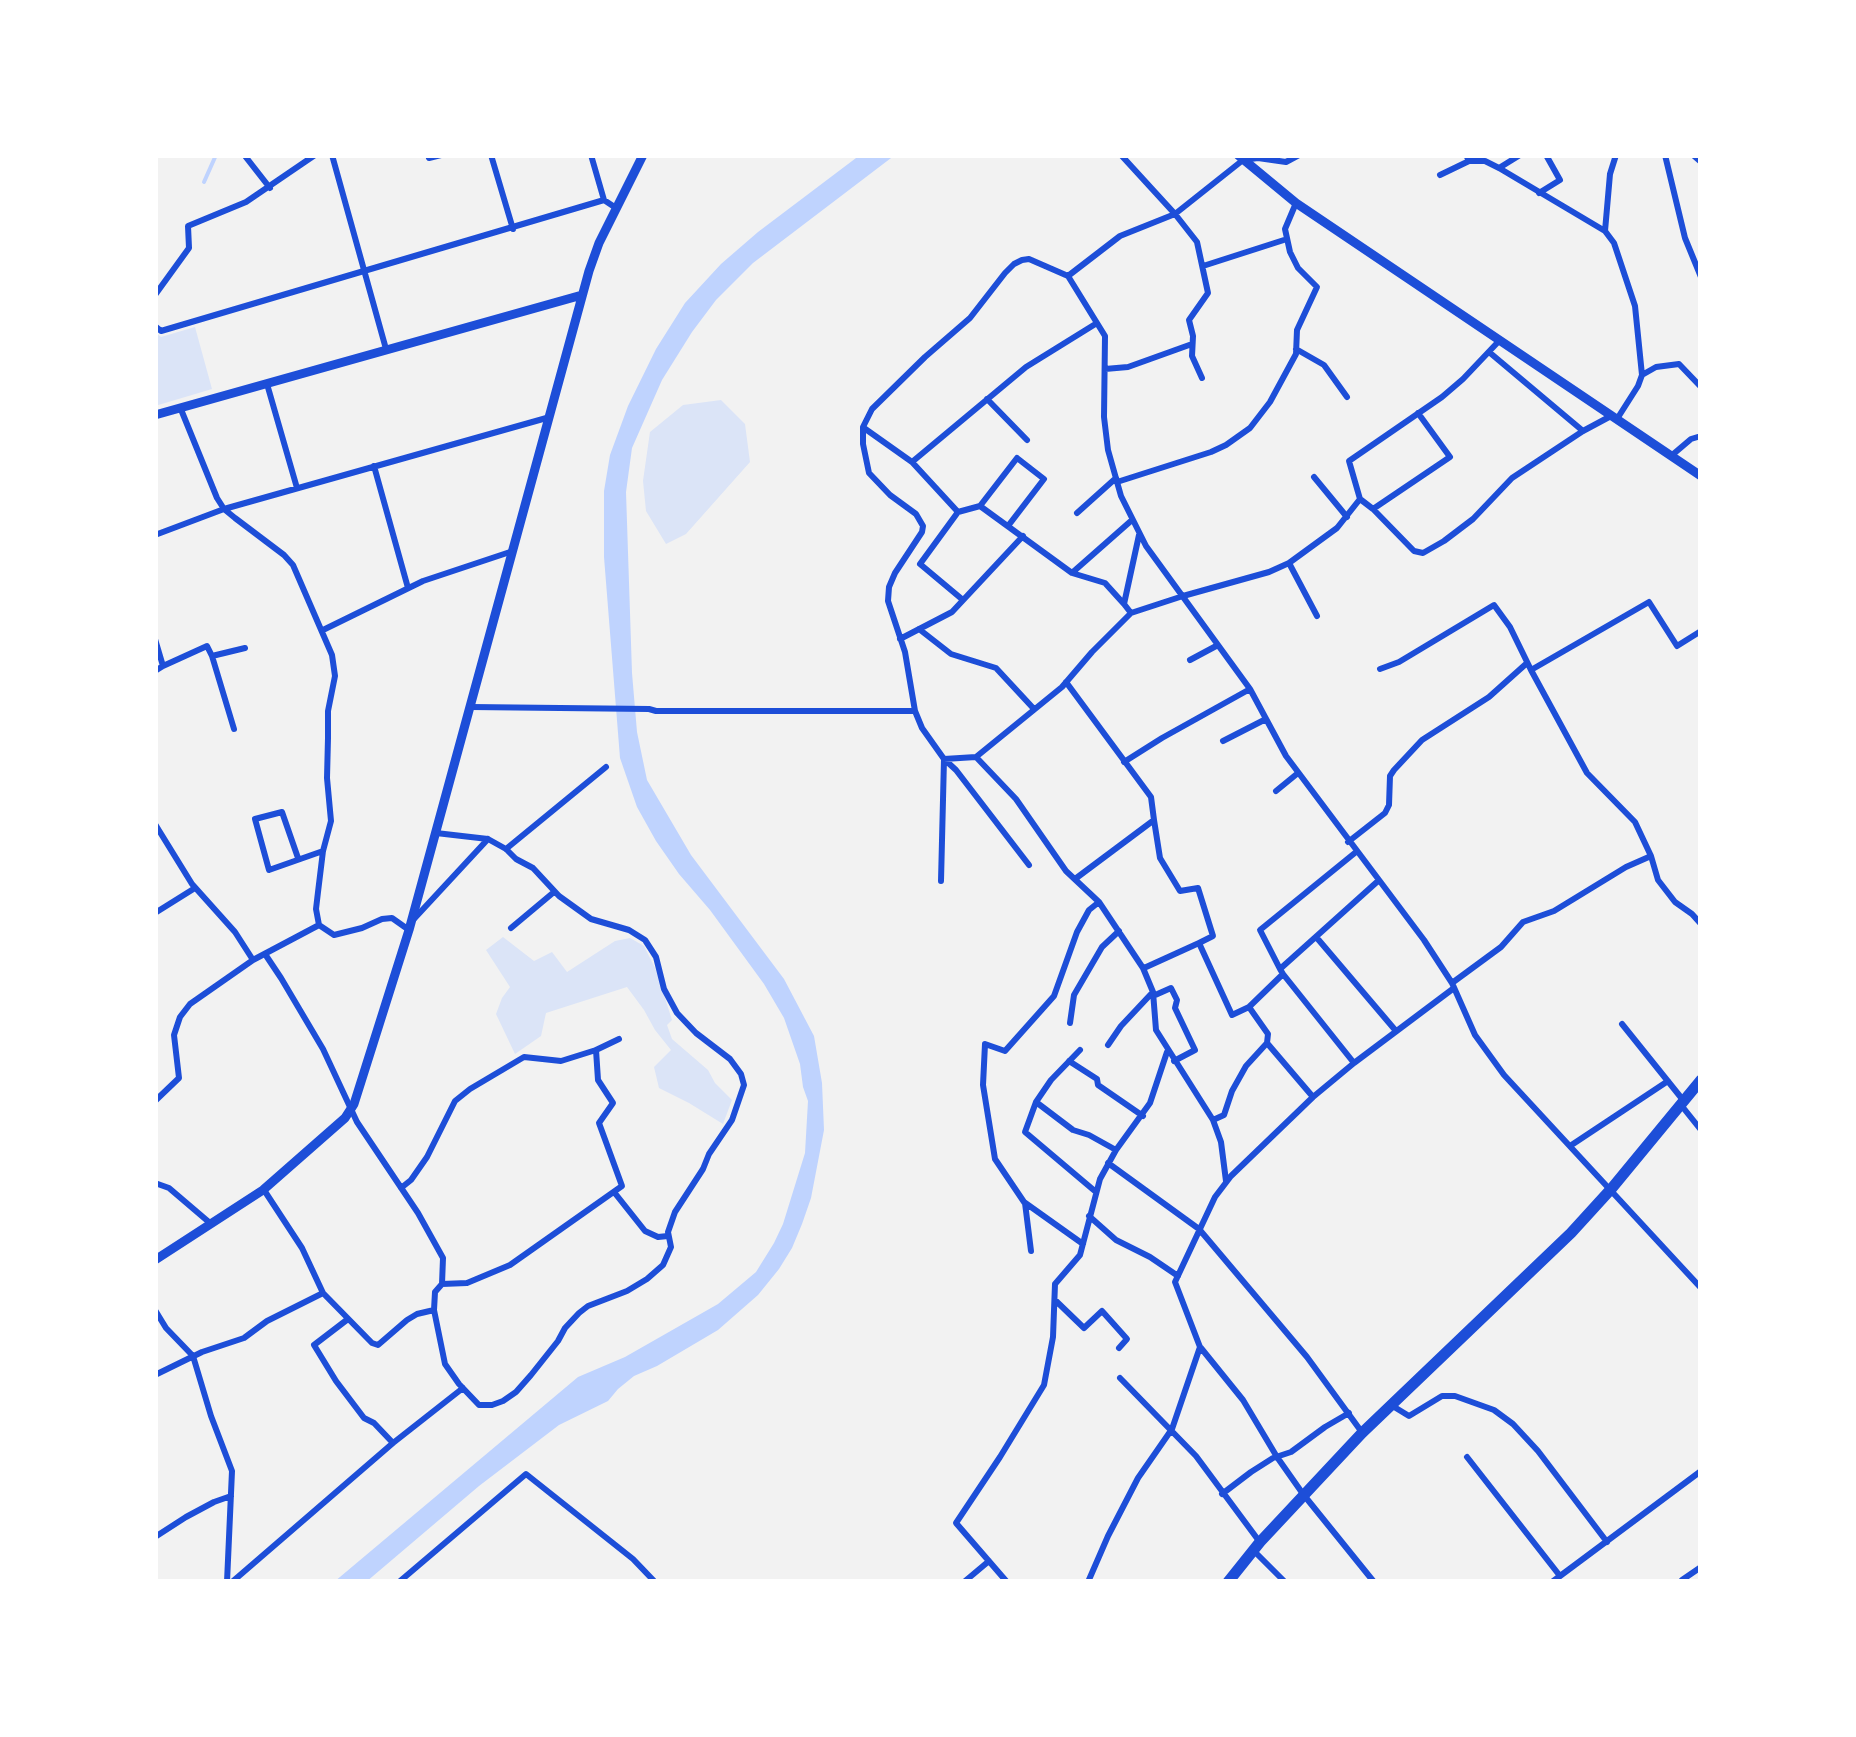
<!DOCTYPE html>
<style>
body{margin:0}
#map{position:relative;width:1856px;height:1737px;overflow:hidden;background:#f2f2f2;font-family:Jost,sans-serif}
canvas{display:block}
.frame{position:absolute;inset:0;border:158px solid #fff;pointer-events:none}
</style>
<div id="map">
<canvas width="1856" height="1737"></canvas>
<div class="frame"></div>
</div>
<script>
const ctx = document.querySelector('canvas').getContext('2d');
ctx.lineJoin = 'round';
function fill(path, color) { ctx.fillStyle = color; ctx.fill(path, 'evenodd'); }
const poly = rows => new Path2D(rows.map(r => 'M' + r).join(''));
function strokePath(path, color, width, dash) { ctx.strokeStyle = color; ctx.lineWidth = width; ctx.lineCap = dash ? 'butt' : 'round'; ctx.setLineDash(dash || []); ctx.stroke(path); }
fill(poly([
 [195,327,212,389,155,406,155,332,161,337],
 [721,400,745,424,750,462,686,534,666,544,646,511,643,481,650,432,683,405],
 [503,937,534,961,552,952,567,972,615,941,630,938,644,946,656,970,672,1020,667,1025,672,1039,708,1070,715,1083,732,1100,723,1124,689,1103,659,1088,654,1067,671,1050,655,1030,644,1010,627,987,546,1013,541,1036,515,1054,496,1014,502,998,510,987,486,950]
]), '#dbe4f7');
fill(poly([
 [860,155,895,155,753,263,716,300,692,332,662,380,632,448,626,492,632,673,637,732,647,780,691,855,784,979,814,1036,822,1083,824,1130,811,1198,802,1224,792,1248,779,1269,758,1295,718,1330,657,1366,634,1376,618,1389,608,1401,559,1425,479,1486,366,1582,334,1582,578,1377,625,1357,718,1304,756,1272,774,1243,783,1224,805,1153,808,1101,803,1087,800,1064,784,1018,764,984,710,910,679,874,656,841,637,807,620,758,604,557,604,491,610,455,628,406,656,349,685,303,721,264,758,232]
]), '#bfd3fe');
strokePath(poly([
 [204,182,216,155]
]), '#bfd3fe', 4);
strokePath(poly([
 [332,155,386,349],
 [428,155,429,158,441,155],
 [491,155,513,229],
 [591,155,604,200,616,208],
 [1121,155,1175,214,1197,242,1208,293,1189,320,1193,336,1192,356,1202,378],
 [1466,155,1469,161,1485,161,1499,168,1605,231],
 [1616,155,1610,174,1605,231,1614,243,1635,306,1642,375,1638,386,1617,419],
 [1665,155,1685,238,1701,277],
 [1693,155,1701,162],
 [245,156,270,188],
 [1499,168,1520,155],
 [1440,175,1469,161],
 [1539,193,1560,180,1546,155],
 [1203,266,1287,239],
 [1068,276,1120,236,1175,214,1243,160,1258,158,1286,162,1299,155],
 [155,295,189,248,188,226,246,202,315,155],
 [155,326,161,331,604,200],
 [1499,341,1463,379,1442,397,1349,461,1360,499,1373,509,1414,551,1423,553,1444,541,1473,519,1512,478,1583,431,1611,416],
 [1296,349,1324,365,1347,397],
 [1489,352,1583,431],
 [1105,369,1128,367,1192,344],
 [1642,375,1656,367,1679,364,1701,387],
 [267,384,297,488],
 [987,399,1027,440],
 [180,407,217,498,224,509,235,518,284,555,293,565,332,655,335,676,328,711,328,738,327,778,331,821,323,851,318,892,316,909,319,925,334,935,362,928,382,919,392,918,409,930],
 [864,428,912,462,958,512,980,506,1072,573,1105,583,1124,604],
 [1671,456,1691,439,1701,436],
 [912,462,1026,367,1097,323],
 [374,466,408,588],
 [1314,477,1347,517],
 [1117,482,1211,452,1226,445,1250,428,1270,402,1296,354,1297,330,1317,287,1298,268,1290,252,1285,229,1296,203],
 [980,506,1017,458,1044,479,1008,526],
 [1373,509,1450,457,1418,413],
 [958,512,920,564,963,600],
 [1077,513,1116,478],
 [155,535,224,509,550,417],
 [1289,563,1317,616],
 [1073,572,1132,520],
 [1131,613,1124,604,1139,535],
 [919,629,951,654,996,668,1034,709],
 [323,630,423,581,513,551],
 [155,639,163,666,155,671],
 [900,639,952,612,1023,536],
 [212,656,245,648],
 [1190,660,1218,645],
 [163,666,207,646,212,656,234,729],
 [1380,669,1399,662,1494,605,1510,627,1531,670,1649,602,1677,646,1701,631],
 [1531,670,1587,773,1635,822,1651,856,1658,880,1675,902,1692,914,1701,924],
 [1066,682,1151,797,1154,820,1075,879],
 [471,707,649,709,656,711,915,711],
 [1223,741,1266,719],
 [976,757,1016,799,1066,871,1099,902,1143,968,1153,992,1156,1030,1213,1120,1224,1115,1232,1091,1246,1066,1267,1043,1313,1097],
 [944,759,976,757,1062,687,1092,652,1131,613,1183,596,1269,572,1289,563,1337,528,1360,499],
 [944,759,956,770,1029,865],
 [1124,762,1162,738,1250,689],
 [1276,791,1298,773],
 [1154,820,1160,858,1180,891,1198,888,1213,936,1199,943],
 [155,824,192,884,235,932,253,960],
 [1348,842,1385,813,1389,805,1390,776,1394,770,1422,740,1489,697,1527,663],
 [506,849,606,767],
 [298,858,282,812,255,819,269,870,323,851],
 [941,881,944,759,922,728,915,711,905,652,888,601,889,587,895,573,922,532,923,526,916,514,890,495,869,473,863,444,863,427,872,409,925,357,970,318,1005,273,1014,264,1022,260,1029,259,1068,276,1105,336,1104,417,1108,450,1121,496,1146,546,1250,689,1286,756,1424,940,1452,983,1475,1035,1504,1075,1701,1288],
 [155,913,195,888],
 [413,920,488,839],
 [511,928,554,892],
 [1317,938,1396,1031],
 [265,954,281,978,323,1049,357,1122,418,1213,443,1258,442,1284,435,1292,434,1310,445,1364,459,1384,479,1405,492,1405,503,1401,516,1392,531,1375,558,1341,565,1328,579,1313,588,1306,627,1291,647,1279,663,1265,671,1247,668,1232,675,1212,703,1169,709,1154,732,1120,744,1085,741,1074,730,1059,696,1033,677,1013,664,989,656,957,645,940,629,930,591,919,559,896,533,868,516,859,506,849,488,839,436,833],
 [1144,968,1199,943,1232,1015,1249,1007,1283,974,1280,969,1378,881],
 [1280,969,1260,930,1356,852],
 [1283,974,1354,1063],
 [1452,983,1501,947,1523,922,1554,911,1626,867,1651,856],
 [1153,996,1171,988,1177,1000,1175,1008,1195,1050,1174,1061],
 [1249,1007,1268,1034,1267,1043],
 [1070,1023,1074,995,1102,947,1119,931],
 [1622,1024,1683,1100],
 [1108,1045,1121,1026,1152,993],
 [1080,1050,1051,1080,1036,1102,1025,1132,1096,1192],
 [1069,1061,1097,1079,1098,1085,1143,1116],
 [155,1101,179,1078,174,1035,180,1017,190,1004,253,960,319,925],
 [1036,1102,1073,1130,1089,1135,1116,1150],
 [1681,1105,1701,1130],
 [1213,1120,1221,1142,1226,1181],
 [1570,1146,1668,1081],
 [1108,1163,1199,1229,1307,1357,1361,1431],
 [155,1183,169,1188,210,1223],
 [401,1188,411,1180,427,1157,455,1101,470,1089,524,1057,561,1061,596,1050,619,1039],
 [264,1190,302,1248,323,1293,372,1343,378,1345,407,1320,417,1314,434,1310],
 [614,1192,645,1231,658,1237,668,1236],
 [1025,1203,1031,1251],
 [1089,1216,1116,1240,1150,1257,1178,1276],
 [1083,1244,1024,1202,995,1159,983,1085,985,1044,1005,1051,1054,996,1077,932,1089,910,1099,902],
 [442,1284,467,1283,510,1265,622,1186,599,1123,613,1103,598,1080,596,1050],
 [1055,1300,1084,1328,1102,1311,1127,1339,1119,1348],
 [155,1310,166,1328,193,1356,211,1416,232,1471,227,1582],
 [348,1319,314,1345,336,1381,364,1418,374,1423,393,1443],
 [1201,1348,1243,1400,1277,1457,1303,1494,1374,1582],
 [155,1375,202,1352,244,1338,267,1321,323,1293],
 [1120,1378,1196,1456,1259,1541],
 [1391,1405,1409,1416,1442,1396,1455,1396,1494,1410,1513,1424,1538,1451,1607,1542],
 [1467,1457,1560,1576],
 [1222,1494,1251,1472,1273,1458,1291,1452,1325,1427,1349,1413],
 [155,1537,186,1517,214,1502,231,1496],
 [1254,1551,1285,1582],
 [232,1582,393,1443,463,1388],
 [399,1582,526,1474,633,1559,655,1582],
 [964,1582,989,1561],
 [1007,1582,956,1523,1000,1457,1044,1385,1053,1337,1055,1284,1080,1255,1100,1179,1116,1150,1150,1103,1167,1052],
 [1088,1582,1108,1536,1138,1478,1172,1429,1200,1347,1175,1282,1215,1197,1231,1176,1313,1097,1354,1063,1454,988],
 [1552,1582,1701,1471],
 [1683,1582,1682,1580,1701,1567]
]), '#1d4ed8', 6);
strokePath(poly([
 [1238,155,1296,203,1701,476],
 [155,415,582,295],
 [155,1260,263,1190,345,1118,354,1104,409,930,589,271,599,243,643,155]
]), '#1d4ed8', 9);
strokePath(poly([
 [1228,1582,1260,1542,1362,1433,1571,1233,1612,1188,1701,1080]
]), '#1d4ed8', 11);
</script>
